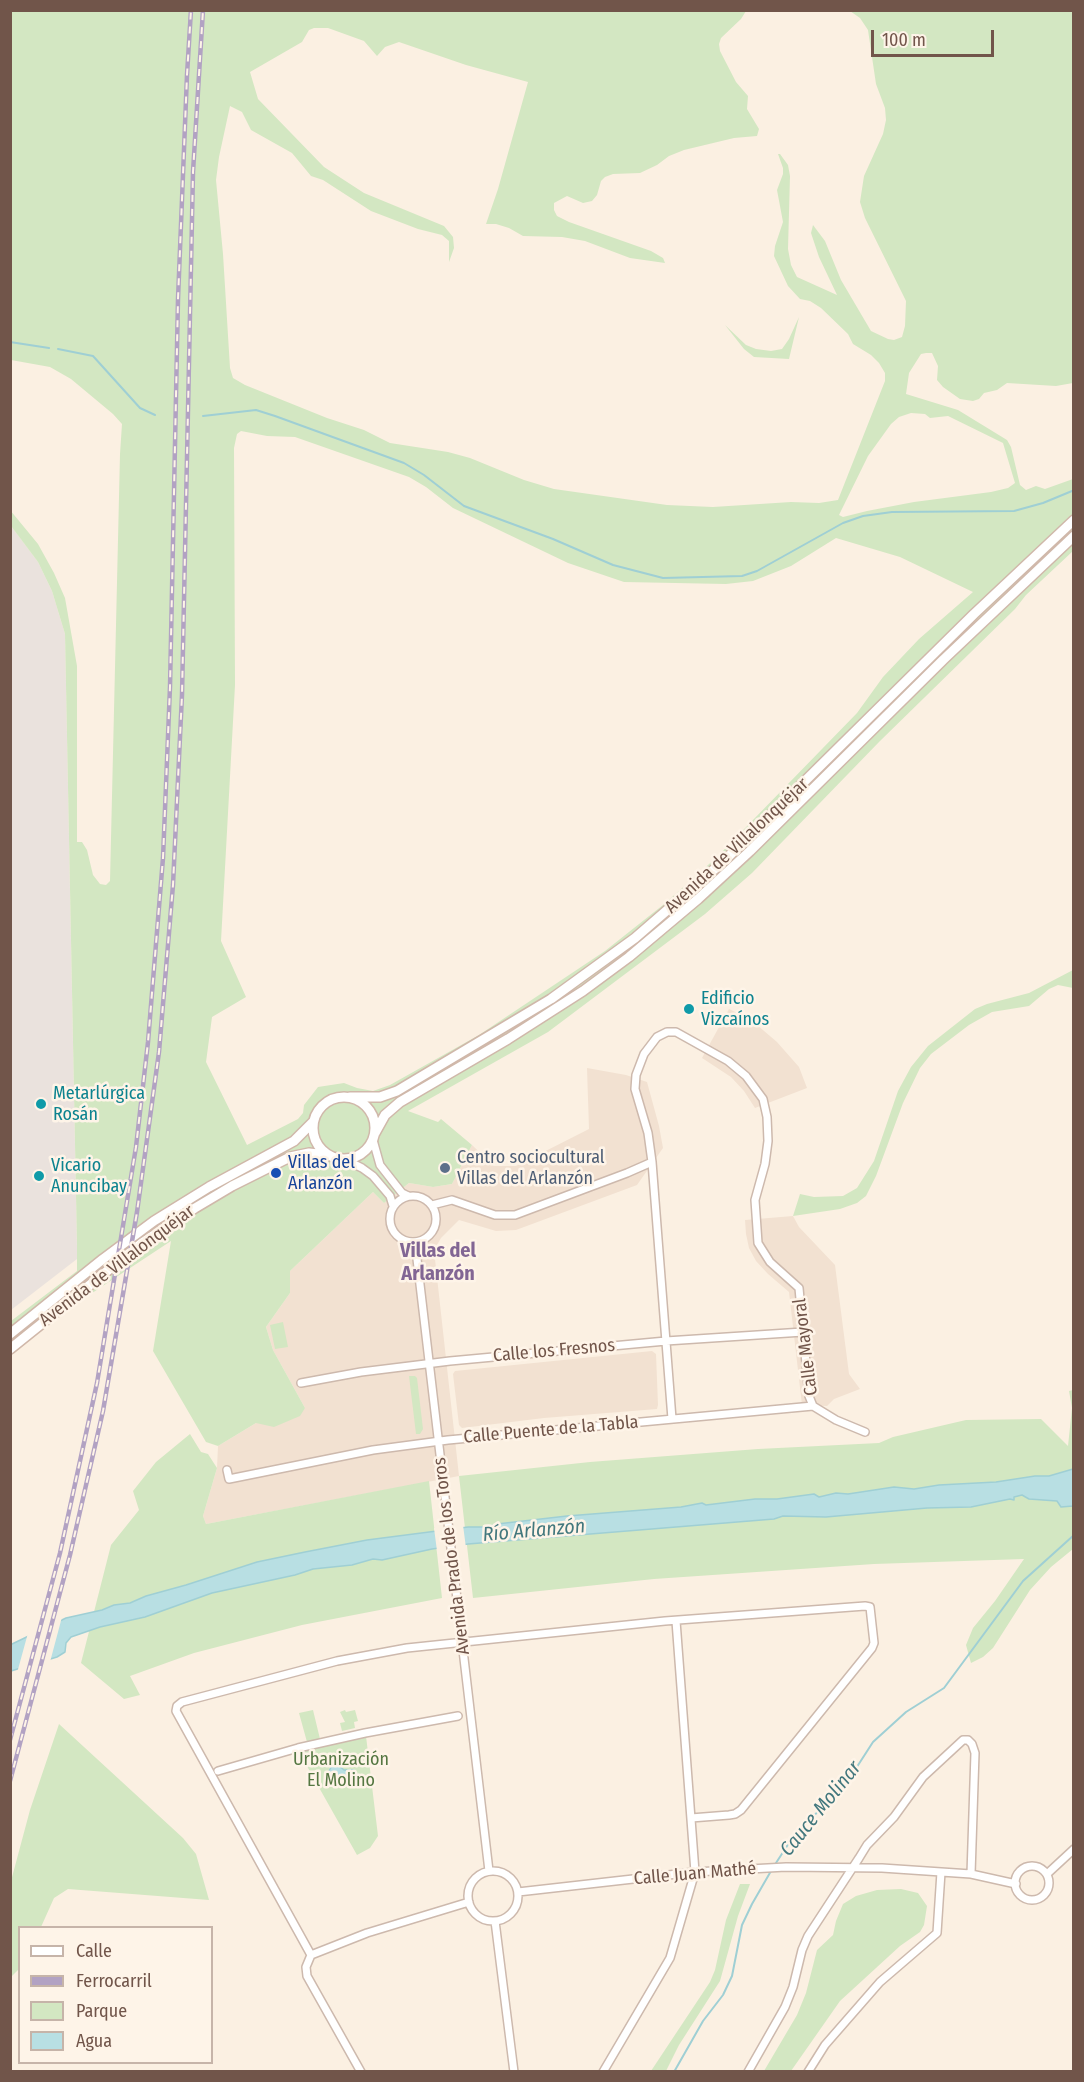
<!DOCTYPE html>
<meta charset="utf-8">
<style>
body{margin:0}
#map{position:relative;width:1084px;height:2082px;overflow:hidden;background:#fbf0e2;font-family:"Fira Sans Condensed",sans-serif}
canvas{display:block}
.frame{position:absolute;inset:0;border:12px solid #71554a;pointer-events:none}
.legend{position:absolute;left:18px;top:1926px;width:195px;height:138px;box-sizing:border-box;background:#fef4e8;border:2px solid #c6b4a9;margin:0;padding:8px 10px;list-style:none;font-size:18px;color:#71554a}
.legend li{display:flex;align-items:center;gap:12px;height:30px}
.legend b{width:30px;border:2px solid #c6b4a9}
.scale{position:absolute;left:871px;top:30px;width:123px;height:27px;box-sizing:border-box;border:3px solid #71554a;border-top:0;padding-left:8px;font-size:18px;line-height:21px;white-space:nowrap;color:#71554a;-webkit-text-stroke:4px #fef4e8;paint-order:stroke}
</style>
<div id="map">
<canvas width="1084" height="2082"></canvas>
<div class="frame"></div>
<ul class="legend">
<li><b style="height:8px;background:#fff"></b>Calle</li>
<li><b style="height:8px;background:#b2a2c3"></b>Ferrocarril</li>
<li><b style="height:16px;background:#d3e7c2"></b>Parque</li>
<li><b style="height:16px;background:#b8dfe3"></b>Agua</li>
</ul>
<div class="scale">100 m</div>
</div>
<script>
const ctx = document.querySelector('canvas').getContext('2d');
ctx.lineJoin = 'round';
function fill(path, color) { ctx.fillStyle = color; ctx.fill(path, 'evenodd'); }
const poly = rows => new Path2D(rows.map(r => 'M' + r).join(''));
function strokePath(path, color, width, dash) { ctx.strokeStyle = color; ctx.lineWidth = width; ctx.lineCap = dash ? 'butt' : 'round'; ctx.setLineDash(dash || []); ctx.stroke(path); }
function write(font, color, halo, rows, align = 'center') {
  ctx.font = font + ' "Fira Sans Condensed",sans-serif'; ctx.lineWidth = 5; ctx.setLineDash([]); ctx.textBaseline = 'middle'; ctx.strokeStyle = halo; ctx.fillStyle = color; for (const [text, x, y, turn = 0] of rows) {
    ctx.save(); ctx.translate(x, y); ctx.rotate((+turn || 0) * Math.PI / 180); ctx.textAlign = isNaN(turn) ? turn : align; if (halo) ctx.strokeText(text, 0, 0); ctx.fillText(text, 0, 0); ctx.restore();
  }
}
fill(poly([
 [729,1009,750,1019,777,1042,799,1067,807,1088,755,1108,744,1091,731,1077,702,1058],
 [587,1068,626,1075,647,1082,659,1126,663,1148,637,1185,516,1230,496,1231,459,1220,441,1238,434,1250,459,1476,206,1524,203,1516,217,1468,218,1446,256,1423,305,1408,273,1350,266,1327,290,1293,290,1271,373,1192,384,1203,409,1183,433,1187,452,1184,472,1145,494,1166,516,1166,589,1129],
 [793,1216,799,1227,835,1265,849,1374,860,1389,834,1399,827,1406,802,1405,789,1292,768,1274,756,1261,749,1248,746,1234,745,1220],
 [652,1351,656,1354,658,1405,657,1409,544,1418,462,1428,459,1425,453,1374,455,1371]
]), '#f2e1d1');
fill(poly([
 [11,526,38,562,52,591,65,634,77,1247,77,1259,11,1310]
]), '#eae2dd');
fill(poly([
 [11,11,746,11,741,19,721,38,719,44,720,51,736,82,748,96,747,109,759,129,757,136,734,138,684,150,669,156,657,165,640,173,613,174,605,177,601,181,597,195,592,201,583,203,567,196,554,203,554,210,557,216,569,222,651,251,663,258,665,263,630,258,585,241,562,237,523,236,509,228,496,224,486,224,498,189,528,82,466,65,399,42,385,47,377,56,364,41,328,28,314,28,309,30,302,42,250,72,258,99,324,167,364,193,444,226,453,237,454,248,449,262,449,241,442,235,418,229,371,211,323,180,311,176,292,153,251,130,242,112,230,106,219,157,216,180,223,254,230,368,233,378,245,385,327,418,364,430,390,443,448,452,470,458,524,480,554,489,667,505,713,507,791,502,819,503,838,500,885,381,885,373,879,363,871,355,853,344,848,334,821,308,810,301,800,299,788,286,774,256,775,246,783,222,777,190,783,174,783,168,778,154,780,154,788,165,790,176,788,249,791,265,797,277,837,295,819,257,811,233,813,225,825,241,841,280,871,331,888,339,894,340,902,337,905,326,906,301,865,218,860,202,864,176,883,134,886,120,885,108,876,84,868,30,860,18,850,11,1073,11,1073,383,1056,386,1007,383,997,390,984,393,979,399,973,401,960,399,943,387,937,380,938,366,932,353,926,353,921,354,909,373,906,394,958,410,1007,440,1011,447,1020,485,1026,490,1036,486,1045,489,1073,479,1073,551,1026,595,1015,609,880,741,752,873,705,914,548,1032,408,1111,438,1122,441,1119,472,1145,452,1184,433,1187,409,1183,384,1203,373,1192,290,1271,290,1293,266,1327,273,1350,305,1408,300,1416,274,1427,256,1423,218,1446,206,1442,153,1351,171,1241,77,1303,76,1287,11,1341,77,1285,77,1273,11,1327,11,1321,77,1271,77,1246,65,634,52,591,38,562,11,526,10,510,38,544,54,573,65,598,77,666,77,842,82,842,87,850,93,875,100,884,106,885,110,881,120,454,122,424,113,414,71,379,50,367,11,360],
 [911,413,925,414,930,418,948,416,1003,443,1015,483,1008,488,991,492,914,502,867,511,843,517,839,515,868,456,891,424,899,417],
 [241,431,267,436,295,437,409,477,426,487,453,508,568,563,624,582,726,584,753,581,791,566,836,538,900,557,973,592,919,639,883,677,857,713,717,857,663,905,605,951,479,1035,390,1085,373,1091,357,1088,344,1083,318,1087,304,1105,303,1113,298,1119,247,1145,206,1062,212,1017,246,997,221,941,235,685,234,448,237,434],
 [799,317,789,359,754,357,744,349,725,325,746,345,756,349,771,351,782,349,789,339],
 [1073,970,1073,988,1058,985,1049,989,1029,1006,992,1012,969,1025,931,1054,920,1068,903,1103,876,1176,866,1196,857,1203,840,1209,793,1216,800,1194,814,1197,843,1196,857,1188,874,1161,898,1091,911,1067,928,1046,975,1009,987,1004,1029,993],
 [283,1322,288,1347,275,1349,270,1325],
 [409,1376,415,1376,417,1378,423,1429,420,1434,416,1434],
 [1073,1390,1073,1469,1070,1470,1072,1506,1073,1506,1073,1549,1051,1567,1030,1590,993,1648,983,1657,971,1663,966,1645,973,1628,995,1601,1024,1559,874,1564,654,1579,473,1598,459,1476,590,1462,758,1449,879,1443,893,1437,966,1420,1041,1419,1068,1446,1072,1408,1069,1391],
 [190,1434,201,1452,208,1454,217,1468,203,1516,206,1524,429,1481,442,1598,302,1625,194,1653,130,1676,140,1695,124,1699,81,1663,111,1545,139,1510,133,1491,156,1462],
 [313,1710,320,1739,307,1742,299,1713],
 [345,1710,346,1712,355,1710,358,1721,354,1722,355,1728,342,1731,340,1723,345,1722,340,1712],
 [59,1724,183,1838,196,1854,209,1900,68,1889,54,1898,41,1927,20,1928,19,1969,11,1977,11,1881,30,1810],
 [366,1736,378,1836,370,1848,357,1855,299,1752],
 [740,1884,750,1884,738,1916,720,1981,679,2045,666,2071,651,2071,710,1982,715,1970,726,1920],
 [901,1889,918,1893,927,1906,924,1925,920,1932,900,1946,840,2001,791,2071,764,2071,797,2015,806,1993,817,1950,833,1935,836,1921,843,1904,856,1896,877,1890]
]), '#d3e7c2');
const water = poly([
 [1073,1469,1073,1506,1061,1507,1057,1501,1029,1499,1022,1495,1014,1497,1014,1500,1010,1499,971,1507,927,1508,826,1517,783,1516,774,1519,468,1544,432,1549,382,1560,373,1559,352,1565,313,1569,295,1575,212,1593,145,1617,100,1627,71,1637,66,1643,65,1652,57,1657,11,1671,10,1645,66,1618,102,1610,114,1605,130,1603,146,1596,186,1585,257,1562,305,1552,367,1540,468,1527,488,1527,497,1524,567,1516,681,1507,702,1503,706,1505,755,1499,777,1499,814,1494,819,1497,836,1493,848,1494,894,1487,914,1489,939,1485,996,1482,1035,1476,1049,1476,1073,1469],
 [333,1764,338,1765,344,1770,354,1770,355,1776,352,1779,345,1776,338,1780,334,1779,329,1771,333,1764]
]);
fill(water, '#b8dfe3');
strokePath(water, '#9fcfd4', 1.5);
fill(poly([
 [463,1525,466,1548,437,1551,434,1528],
 [62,1617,50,1662,17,1673,28,1633]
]), '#fbf0e2');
strokePath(poly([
 [10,342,49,348],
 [58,349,93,356,140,408,155,415],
 [203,416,256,410,275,416,404,463,424,475,464,506,553,539,613,565,663,578,742,576,757,571,843,523,863,516,892,512,1014,511,1043,503,1072,491],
 [774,1866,789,1843,810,1819,842,1790,873,1742,906,1712,944,1688,1023,1581,1074,1535],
 [674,2072,703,2021,723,1995,732,1976,742,1925,752,1904,771,1871]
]), '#9fcfd4', 2);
const street = poly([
 [373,1140,380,1165,402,1193,408,1196],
 [344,1159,362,1168,373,1176,390,1196,393,1206],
 [652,1162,672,1419],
 '390 1219a23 23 0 1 1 46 0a23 23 0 1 1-46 0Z',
 [432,1205,452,1200,495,1215,515,1215,627,1173,652,1162,648,1133,635,1089,636,1075,644,1054,657,1037,667,1032,676,1032,728,1061,746,1076,763,1099,767,1117,768,1141,765,1164,755,1200,758,1243,770,1262,799,1288,809,1396,813,1406,836,1420,865,1432],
 [415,1242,489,1871],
 [301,1383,361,1372,450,1361,666,1341,803,1332],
 [227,1470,229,1479,373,1450,448,1440,813,1406],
 [218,1771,298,1748,365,1733,458,1716],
 '1015 1883a17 17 0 1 1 34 0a17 17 0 1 1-34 0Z',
 '468 1896a25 25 0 1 1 50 0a25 25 0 1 1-50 0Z',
 [1047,1874,1074,1849],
 [518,1892,695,1872,786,1867,882,1868,971,1874,1016,1884],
 [495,1921,514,2072],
 [311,1955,176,1711,177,1706,182,1702,337,1661,407,1648,665,1621,865,1606,870,1607,874,1643,872,1648,741,1810,735,1814,729,1815,691,1818],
 [361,2072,307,1976,306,1967,311,1955,367,1933,469,1902],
 [603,2072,670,1958,695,1872,676,1621],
 [748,2072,785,2007,793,1987,802,1950,808,1936,859,1858,867,1845,894,1817,923,1777,963,1740,968,1740,972,1744,975,1753,971,1874],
 [808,2072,825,2045,880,1982,937,1933,941,1872]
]);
const secondary = poly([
 '313 1128a31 31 0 1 1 62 0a31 31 0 1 1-62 0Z',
 [350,1097,380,1097,397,1091,551,999,635,938,725,860,974,614,1074,520],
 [375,1133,385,1115,400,1102,508,1039,583,991,629,957,698,899,750,851,943,660,1074,536],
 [10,1334,103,1259,154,1221,209,1187,294,1141,313,1122],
 [10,1349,142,1243,195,1208,232,1186,290,1157,309,1153,327,1155]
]);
strokePath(street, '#cdb9ad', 10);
strokePath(secondary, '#d0b8aa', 12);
strokePath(street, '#fff', 7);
strokePath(secondary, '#fff', 9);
const rail = poly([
 [10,1740,60,1553,97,1383,136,1147,148,1042,163,858,170,687,178,299,187,75,191,10],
 [10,1781,70,1555,103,1411,137,1212,159,1052,173,885,182,695,193,172,203,10]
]);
strokePath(rail, '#b2a2c3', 4.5);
strokePath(rail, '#fef4e8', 2, [7]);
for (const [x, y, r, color] of [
 [689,1009,6,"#0f9aa8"],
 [41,1104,6,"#0f9aa8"],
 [445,1168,6,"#5c6f8a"],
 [276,1173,6,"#1a4fb4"],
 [39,1176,6,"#0f9aa8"]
]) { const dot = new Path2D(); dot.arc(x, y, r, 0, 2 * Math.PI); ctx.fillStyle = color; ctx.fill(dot); strokePath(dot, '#fef4e8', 2); }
write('18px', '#71554a', '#fef4e8', [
 ["Avenida de Villalonquéjar",737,846,-43],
 ["Avenida de Villalonquéjar",117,1266,-37],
 ["Calle Mayoral",806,1347,-97],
 ["Calle los Fresnos",554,1351,-5],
 ["Calle Puente de la Tabla",551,1430,-5],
 ["Avenida Prado de los Toros",452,1556,-97],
 ["Calle Juan Mathé",695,1874,-5]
]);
write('18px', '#0d838f', '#fef4e8', [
 ["Edificio",701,999],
 ["Vizcaínos",701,1020],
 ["Metarlúrgica",53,1094],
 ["Rosán",53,1115],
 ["Vicario",51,1166],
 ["Anuncibay",51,1187]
], 'left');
write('18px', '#4e5e75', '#fef4e8', [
 ["Centro sociocultural",457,1158],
 ["Villas del Arlanzón",457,1179]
], 'left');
write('18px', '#164399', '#fef4e8', [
 ["Villas del",288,1163],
 ["Arlanzón",288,1184]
], 'left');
write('18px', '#557742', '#fef4e8', [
 ["Urbanización",341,1760],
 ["El Molino",341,1781]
]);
write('bold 20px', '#826694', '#fef4e8', [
 ["Villas del",438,1251],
 ["Arlanzón",438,1274]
]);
write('italic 20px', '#42777d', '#fef4e8', [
 ["Río Arlanzón",534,1531,-5],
 ["Cauce Molinar",821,1809,-51]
]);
</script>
